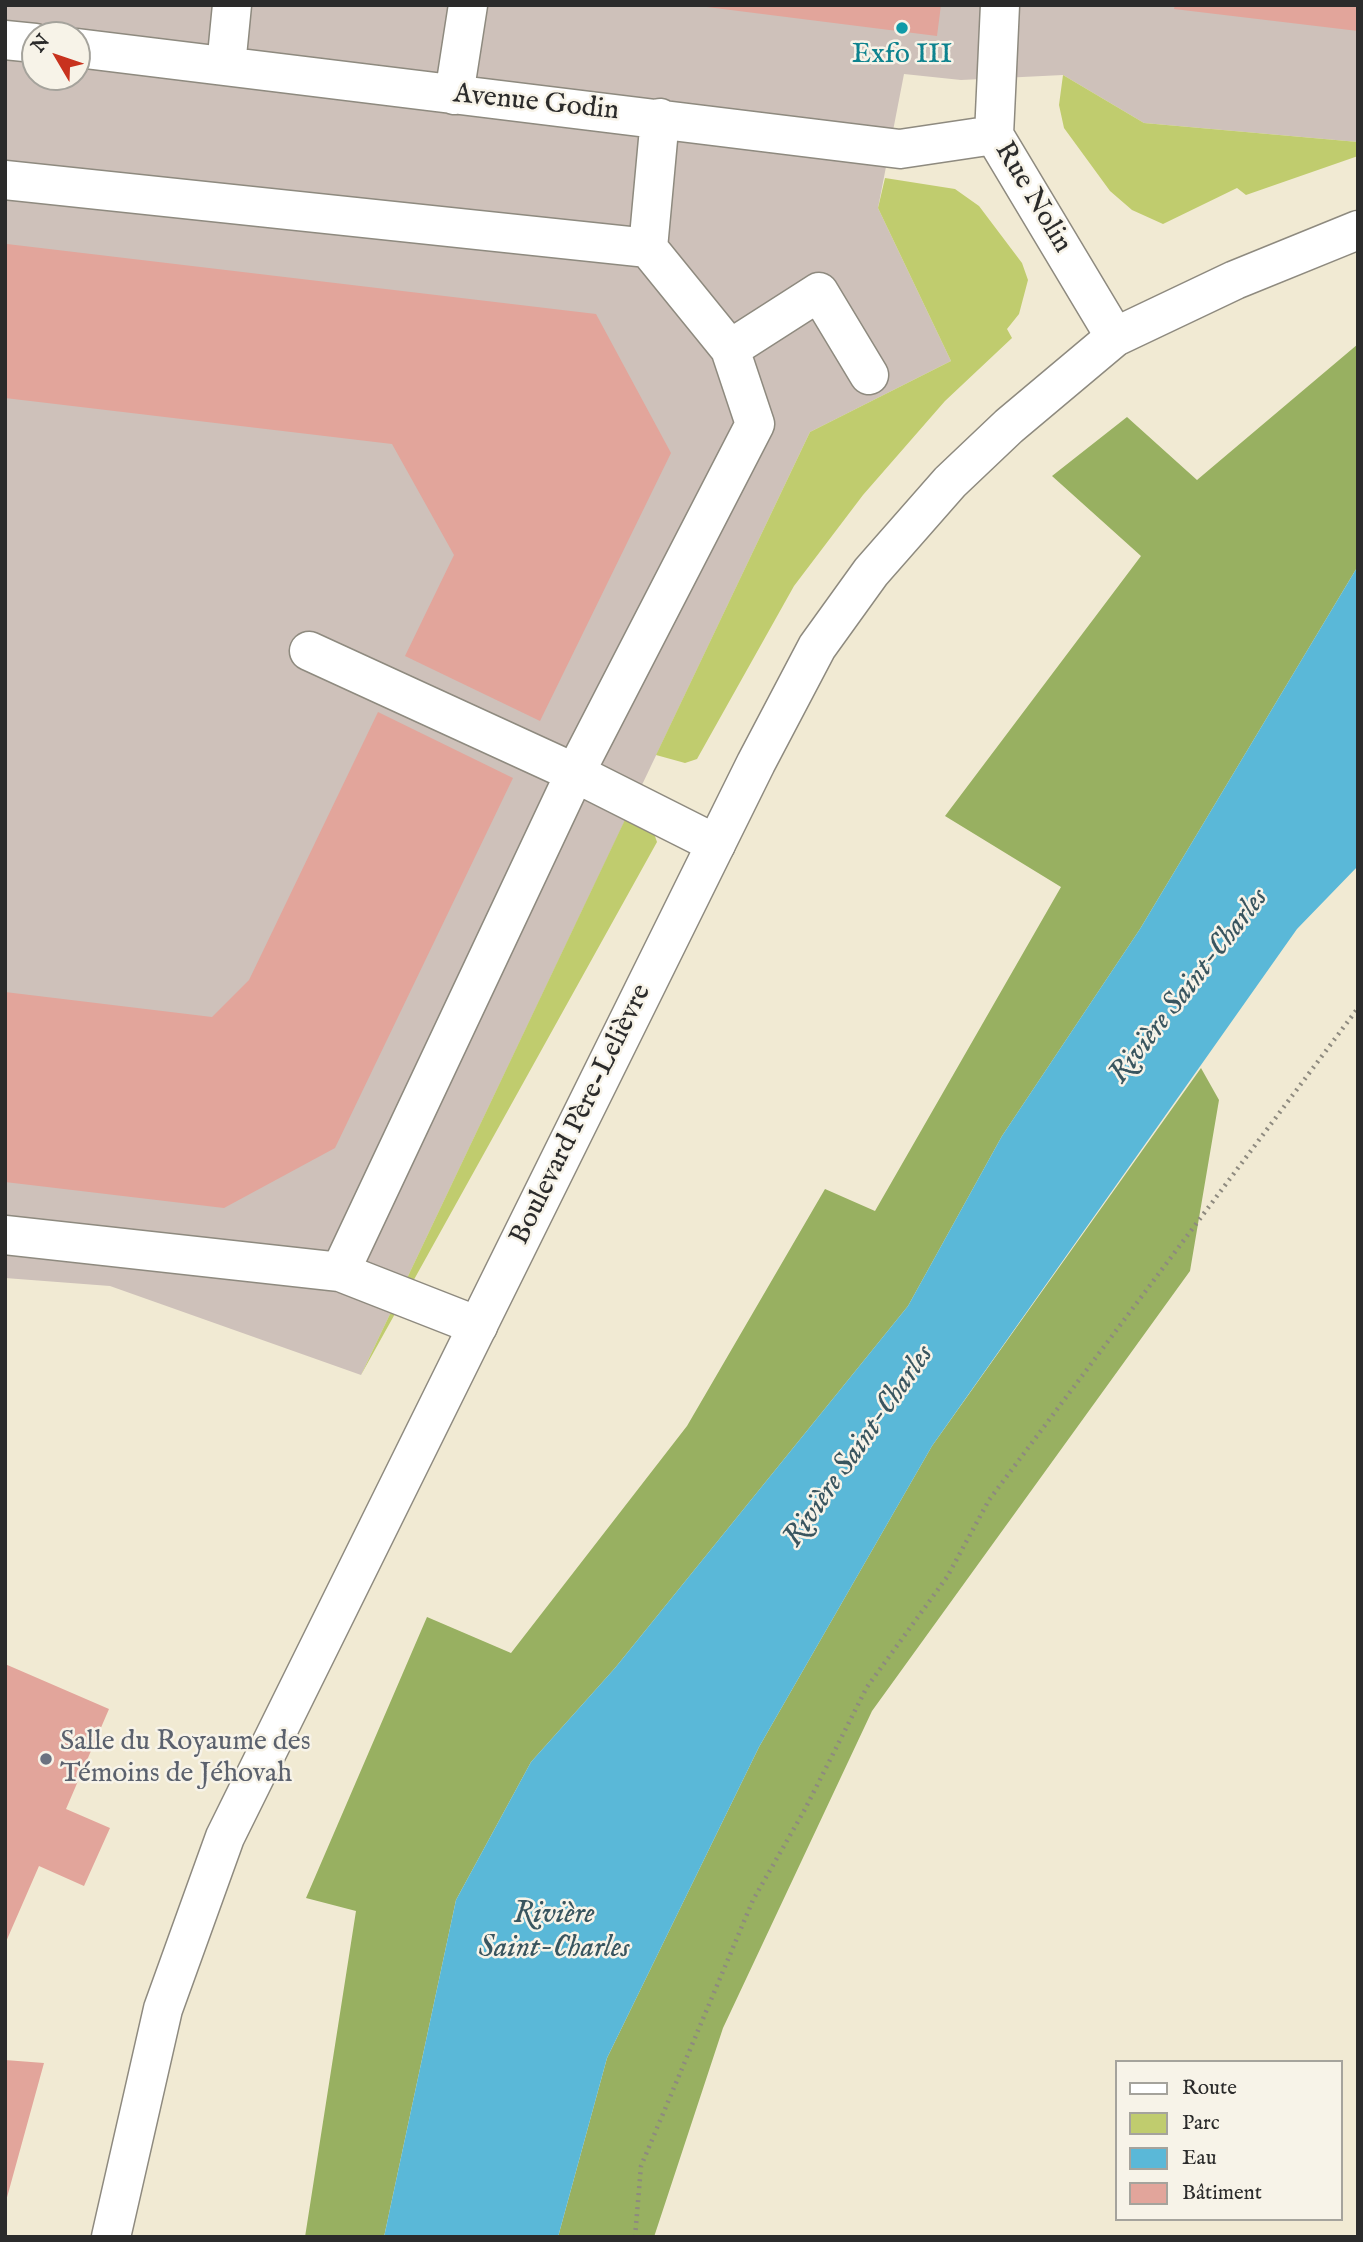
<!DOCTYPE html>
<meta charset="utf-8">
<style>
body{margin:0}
#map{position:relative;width:1363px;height:2242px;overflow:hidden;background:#f1ead3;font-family:"IM FELL English",serif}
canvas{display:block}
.frame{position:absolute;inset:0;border:7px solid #2b2b2b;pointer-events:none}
.legend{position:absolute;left:1115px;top:2060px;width:228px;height:161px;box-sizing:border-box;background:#f7f3e8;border:2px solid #a5a39c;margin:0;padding:9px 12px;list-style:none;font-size:21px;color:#2b2b2b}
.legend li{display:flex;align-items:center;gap:14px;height:35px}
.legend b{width:35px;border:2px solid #a5a39c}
.north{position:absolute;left:21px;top:21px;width:70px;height:70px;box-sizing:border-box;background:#f7f3e8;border:2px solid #a5a39c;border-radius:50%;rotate:309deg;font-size:19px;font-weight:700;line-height:28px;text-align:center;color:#2b2b2b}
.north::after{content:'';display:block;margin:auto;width:24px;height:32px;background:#c8321e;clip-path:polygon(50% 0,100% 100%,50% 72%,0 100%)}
</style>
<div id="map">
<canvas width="1363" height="2242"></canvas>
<div class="frame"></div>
<ul class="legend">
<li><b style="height:9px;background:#fff"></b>Route</li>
<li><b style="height:19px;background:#c0cc6e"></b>Parc</li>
<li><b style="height:19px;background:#5ab8d8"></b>Eau</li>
<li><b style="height:19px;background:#e2a59b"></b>Bâtiment</li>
</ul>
<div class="north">N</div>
</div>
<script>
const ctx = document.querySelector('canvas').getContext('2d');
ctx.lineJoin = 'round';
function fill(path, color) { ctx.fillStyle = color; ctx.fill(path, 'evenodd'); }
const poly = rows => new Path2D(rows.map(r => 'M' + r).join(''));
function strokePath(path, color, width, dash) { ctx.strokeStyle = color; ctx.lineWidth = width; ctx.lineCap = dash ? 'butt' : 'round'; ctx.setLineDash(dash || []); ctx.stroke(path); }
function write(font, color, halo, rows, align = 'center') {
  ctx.font = font + ' "IM FELL English",serif'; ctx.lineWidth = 5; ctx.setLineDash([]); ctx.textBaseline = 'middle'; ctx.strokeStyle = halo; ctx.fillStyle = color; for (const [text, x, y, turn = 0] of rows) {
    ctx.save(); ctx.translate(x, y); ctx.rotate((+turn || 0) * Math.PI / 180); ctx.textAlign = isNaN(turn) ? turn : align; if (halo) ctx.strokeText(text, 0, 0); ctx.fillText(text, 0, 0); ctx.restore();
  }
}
fill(poly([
 [5,5,1358,5,1358,142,1144,123,1063,75,961,80,904,74,878,208,951,361,810,432,361,1375,110,1286,5,1278],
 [35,35,77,35,77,77,35,77]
]), '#cec1ba');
fill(poly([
 [1063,75,1144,123,1358,142,1358,156,1246,195,1237,188,1163,224,1132,210,1110,191,1064,128,1059,105],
 [885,178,955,189,979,206,1022,263,1028,280,1019,314,1007,329,1012,338,945,401,863,495,794,586,697,759,685,763,656,755,810,432,951,361,878,208],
 [632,805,649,819,657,842,361,1375]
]), '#c0cc6e');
fill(poly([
 [1358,344,1358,566,1140,929,1002,1136,908,1306,615,1668,531,1762,456,1900,384,2237,305,2237,356,1911,306,1898,427,1617,511,1653,687,1426,825,1189,875,1211,1061,887,945,816,1141,556,1052,476,1127,417,1197,480],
 [1201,1068,1219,1100,1190,1271,872,1711,723,2028,654,2237,558,2237,607,2058,759,1747,932,1446]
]), '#98b061');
fill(poly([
 [1358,566,1358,866,1297,929,932,1446,759,1747,607,2058,558,2237,384,2237,456,1900,531,1762,615,1668,908,1306,1002,1136,1140,929]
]), '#5ab8d8');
fill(poly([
 [691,5,941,5,937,36],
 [1175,5,1358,5,1358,31,1174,9],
 [7,244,596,314,671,453,540,721,405,656,454,555,392,444,5,398],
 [378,712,513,778,335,1148,224,1208,5,1182,5,992,212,1017,249,980],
 [5,1664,109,1709,66,1809,110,1828,84,1886,39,1866,5,1944],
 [5,2060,44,2063,6,2201,5,2201]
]), '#e2a59b');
const minor = poly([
 [1000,5,994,135,1115,337],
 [5,40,35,43],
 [77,48,900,149,994,135],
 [226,66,232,5],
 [454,95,468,5],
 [5,180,648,248,730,349],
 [648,248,660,118],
 [309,651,575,773,755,424,730,349,819,292,869,375],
 [5,1235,340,1272],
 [478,1326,340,1272,575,773,716,844]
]);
const major = poly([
 [111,2237,163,2009,225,1837,756,763,817,647,871,572,950,482,1009,426,1115,337,1235,280,1358,230]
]);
strokePath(minor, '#8e8a7f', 41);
strokePath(major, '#8e8a7f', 41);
strokePath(poly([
 [635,2237,641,2166,753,1900,804,1811,867,1687,947,1577,989,1500,1358,1008]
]), '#8e8a7f', 4.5, [2, 5]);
strokePath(minor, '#fff', 38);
strokePath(major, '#fff', 38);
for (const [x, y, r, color] of [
 [902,28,7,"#0f9aa8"],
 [46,1759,7,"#6b7280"]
]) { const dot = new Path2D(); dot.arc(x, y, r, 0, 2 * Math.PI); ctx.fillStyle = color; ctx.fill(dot); strokePath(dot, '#f7f3e8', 2.5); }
write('28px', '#0d838f', '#f7f3e8', [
 ["Exfo III",902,56]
]);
write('28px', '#2b2b2b', '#f7f3e8', [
 ["Avenue Godin",536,104,6],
 ["Rue Nolin",1032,198,59],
 ["Boulevard Père-Lelièvre",582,1115,-64]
]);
write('28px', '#5b616d', '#f7f3e8', [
 ["Salle du Royaume des",60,1743],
 ["Témoins de Jéhovah",60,1775]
], 'left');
write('italic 30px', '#39555f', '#f7f3e8', [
 ["Rivière Saint-Charles",1190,987,-52],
 ["Rivière Saint-Charles",860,1447,-55],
 ["Rivière",554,1916],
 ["Saint-Charles",554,1950]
]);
</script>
